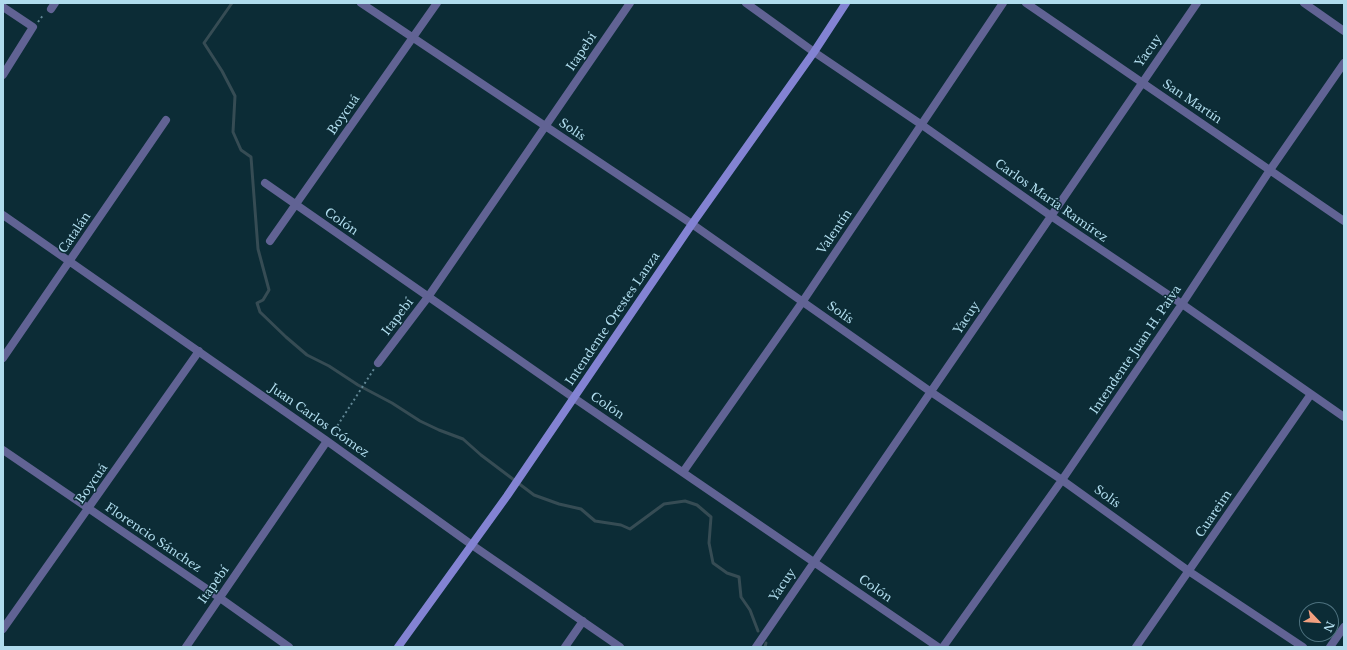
<!DOCTYPE html>
<meta charset="utf-8">
<style>
body{margin:0}
#map{position:relative;width:1347px;height:650px;overflow:hidden;background:#0c2c36;font-family:"Libre Baskerville",serif}
canvas{display:block}
.frame{position:absolute;inset:0;border:4px solid #b0dced;pointer-events:none}
.north{position:absolute;left:1299px;top:602px;width:40px;height:40px;box-sizing:border-box;background:#0c2c36;border:1px solid #4e727f;border-radius:50%;rotate:115deg;font-size:11px;font-weight:700;line-height:16px;text-align:center;color:#b0dced}
.north::after{content:'';display:block;margin:auto;width:14px;height:18px;background:#f2a080;clip-path:polygon(50% 0,100% 100%,50% 72%,0 100%)}
</style>
<div id="map">
<canvas width="1347" height="650"></canvas>
<div class="frame"></div>
<div class="north">N</div>
</div>
<script>
const ctx = document.querySelector('canvas').getContext('2d');
ctx.lineJoin = 'round';
const poly = rows => new Path2D(rows.map(r => 'M' + r).join(''));
function strokePath(path, color, width, dash) { ctx.strokeStyle = color; ctx.lineWidth = width; ctx.lineCap = dash ? 'butt' : 'round'; ctx.setLineDash(dash || []); ctx.stroke(path); }
function write(font, color, halo, rows, align = 'center') {
  ctx.font = font + ' "Libre Baskerville",serif'; ctx.lineWidth = 3; ctx.setLineDash([]); ctx.textBaseline = 'middle'; ctx.strokeStyle = halo; ctx.fillStyle = color; for (const [text, x, y, turn = 0] of rows) {
    ctx.save(); ctx.translate(x, y); ctx.rotate((+turn || 0) * Math.PI / 180); ctx.textAlign = isNaN(turn) ? turn : align; if (halo) ctx.strokeText(text, 0, 0); ctx.fillText(text, 0, 0); ctx.restore();
  }
}
strokePath(poly([
 [232,3,204,43,222,71,235,96,233,132,241,150,251,157,258,249,269,290,263,300,257,303,260,312,286,337,307,355,329,366,358,385,392,403,420,421,439,430,463,439,481,455,534,495,559,504,581,509,595,521,621,525,630,529,664,504,685,501,697,505,711,517,709,543,713,563,727,573,739,577,741,597,750,610,758,631],
 [765,647,766,643]
]), '#364c54', 3);
strokePath(poly([
 [38,22,44,14],
 [332,434,374,369]
]), '#618795', 2, [2, 3]);
strokePath(poly([
 [361,3,692,224,931,392,1062,480,1190,572,1303,647],
 [746,3,814,52,922,125,1051,216,1182,304,1344,417],
 [1026,3,1344,221],
 [1304,3,1344,31],
 [3,7,33,27,3,75],
 [51,9,55,3],
 [265,183,574,398,938,647],
 [3,215,327,441,472,545,620,647],
 [270,241,437,3],
 [3,358,166,120],
 [378,363,428,297,630,3],
 [3,450,220,598,289,647],
 [683,472,803,301,1003,3],
 [3,629,199,351],
 [186,647,327,441],
 [565,647,583,621],
 [756,647,1197,3],
 [943,647,1062,480,1182,304,1270,170,1344,63],
 [1136,647,1311,394],
 [1330,647,1344,627]
]), '#616394', 8);
strokePath(poly([
 [398,647,507,496,692,224,814,52,846,3]
]), '#8383d3', 8);
write('12px', '#b0dced', '#0c2c36', [
 ["Yacuy",1149,51,-55],
 ["Itapebí",582,52,-56],
 ["San Martín",1192,102,34],
 ["Boycuá",344,115,-55],
 ["Solís",572,130,34],
 ["Carlos María Ramírez",1051,201,35],
 ["Colón",341,222,35],
 ["Valentín",835,232,-56],
 ["Catalán",75,233,-56],
 ["Solís",840,313,35],
 ["Itapebí",398,317,-53],
 ["Yacuy",967,318,-56],
 ["Intendente Orestes Lanza",613,319,-56],
 ["Intendente Juan H. Paiva",1136,350,-56],
 ["Colón",607,406,34],
 ["Juan Carlos Gómez",319,421,35],
 ["Boycuá",92,484,-55],
 ["Solís",1107,497,36],
 ["Cuareim",1214,514,-56],
 ["Florencio Sánchez",153,538,34],
 ["Itapebí",214,585,-55],
 ["Yacuy",783,585,-56],
 ["Colón",875,589,35]
]);
</script>
